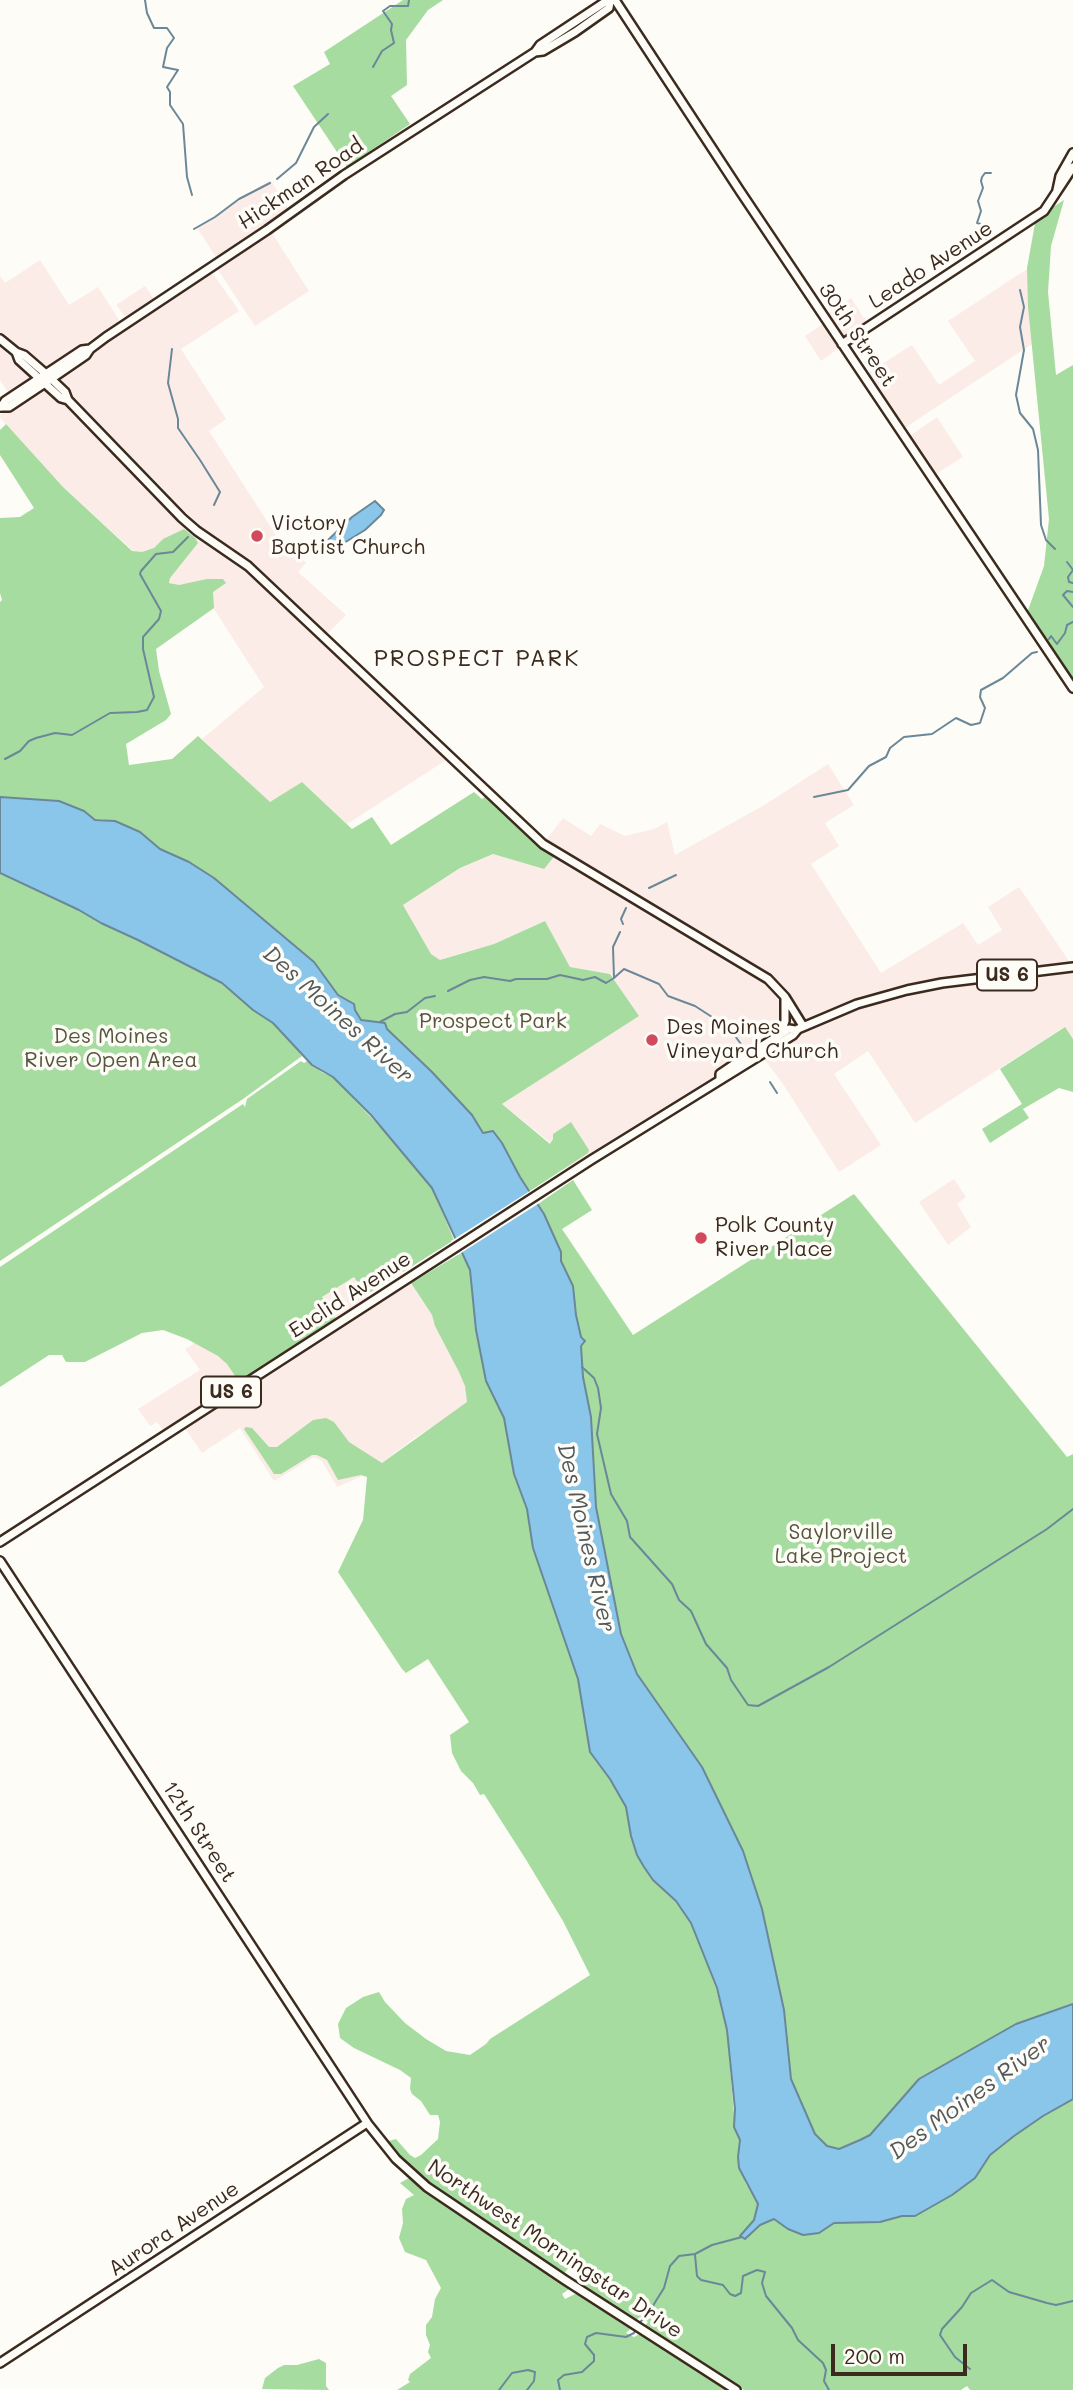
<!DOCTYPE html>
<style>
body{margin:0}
#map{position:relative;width:1073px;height:2390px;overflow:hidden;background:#fdfcf7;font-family:Mali,sans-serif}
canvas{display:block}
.scale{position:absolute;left:831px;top:2344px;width:136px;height:32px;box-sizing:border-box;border:4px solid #3b2a1e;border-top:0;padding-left:9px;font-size:21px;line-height:24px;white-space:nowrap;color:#3b2a1e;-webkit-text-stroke:5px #fdfcf7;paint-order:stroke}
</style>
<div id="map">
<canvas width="1073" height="2390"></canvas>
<div class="scale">200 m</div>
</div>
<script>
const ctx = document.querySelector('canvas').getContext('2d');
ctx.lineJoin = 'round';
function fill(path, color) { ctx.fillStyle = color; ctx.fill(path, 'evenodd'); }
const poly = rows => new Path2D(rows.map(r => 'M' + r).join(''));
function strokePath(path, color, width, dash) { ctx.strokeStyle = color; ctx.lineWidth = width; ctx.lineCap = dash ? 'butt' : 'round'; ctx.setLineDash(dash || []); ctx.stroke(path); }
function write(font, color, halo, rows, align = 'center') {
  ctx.font = font + ' Mali,sans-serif'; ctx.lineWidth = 7; ctx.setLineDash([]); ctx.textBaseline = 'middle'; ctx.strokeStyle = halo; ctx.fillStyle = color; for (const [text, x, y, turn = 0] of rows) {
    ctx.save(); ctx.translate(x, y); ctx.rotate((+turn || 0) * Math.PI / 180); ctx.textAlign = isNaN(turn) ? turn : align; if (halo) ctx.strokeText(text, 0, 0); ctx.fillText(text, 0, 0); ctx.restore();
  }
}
fill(poly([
 [270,180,287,205,287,209,216,257,197,228],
 [272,233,309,291,255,326,218,270],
 [40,260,69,305,98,287,119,320,117,323,46,369,0,332,0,276,5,283],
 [1027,269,1032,344,903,429,908,437,937,417,963,457,931,477,863,376,912,345,939,385,975,361,948,321],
 [209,274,214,275,239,311,181,349,226,419,209,431,283,546,288,544,306,563,298,572,346,615,324,637,451,757,347,824,302,782,270,803,202,739,264,687,205,595,196,601,158,574,63,487,0,418,0,415,43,388,47,388,191,526,196,523,60,383,59,380,124,331],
 [145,286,154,299,128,316,124,315,116,305],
 [851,298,869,326,821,361,805,336,826,322,823,316],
 [0,347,31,375,30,380,9,394,0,380],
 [828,764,854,805,825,823,839,846,811,864,881,973,963,923,978,945,1002,930,988,907,1019,887,1073,967,1073,1039,1064,1027,915,1123,868,1051,834,1074,881,1145,839,1172,783,1084,761,1055,569,1175,547,1140,502,1104,638,1016,610,974,570,967,545,921,494,944,440,960,431,954,403,905,460,868,493,854,544,869,543,844,563,818,591,836,600,824,625,836,654,829,667,822,675,855,766,804],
 [954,1179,966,1197,957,1204,971,1227,948,1245,919,1202],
 [354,1277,371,1302,408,1279,484,1394,416,1437,367,1474,337,1487,322,1461,314,1457,274,1481,240,1428,202,1453,182,1424,166,1434,157,1422,150,1426,138,1409,200,1370,185,1349,209,1335,241,1386,338,1323,322,1297]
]), '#fcece7');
fill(poly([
 [403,0,443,0,428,10,406,40,407,85,391,96,410,124,347,167,293,86,330,64,324,52],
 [1064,200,1051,246,1048,292,1056,375,1073,365,1073,681,1027,613,1044,566,1049,519,1028,307,1027,268,1036,218],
 [6,424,63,487,132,551,142,552,154,548,163,539,184,529,195,538,198,543,170,578,169,583,179,585,207,579,223,579,226,583,213,592,214,608,156,649,159,671,171,714,166,720,126,744,129,765,172,759,198,736,270,802,302,782,352,829,372,817,391,845,474,792,482,799,489,794,556,854,544,869,493,854,460,868,403,905,431,954,440,960,494,944,545,921,570,967,610,974,639,1016,502,1104,550,1144,553,1139,553,1134,571,1122,589,1150,588,1153,530,1191,520,1177,508,1153,483,1134,472,1115,432,1072,361,1020,353,1004,338,995,327,979,296,947,233,896,160,849,140,832,122,824,102,819,95,820,84,811,59,801,0,797,0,602,2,600,0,593,0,518,20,517,34,508,0,455,0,430],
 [0,873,79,910,101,923,138,940,221,983,253,1010,273,1023,289,1039,302,1056,243,1099,0,1261],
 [1065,1027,1073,1039,1073,1092,1059,1088,1023,1109,1029,1118,990,1143,982,1129,1022,1104,1000,1069],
 [301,1061,304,1063,307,1061,323,1073,333,1077,399,1147,432,1188,454,1240,366,1295,354,1277,322,1297,336,1319,239,1382,227,1364,218,1356,187,1339,163,1330,142,1333,85,1362,66,1362,62,1355,49,1355,0,1387,0,1267,243,1104,245,1107,247,1099],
 [573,1180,592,1210,562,1229,633,1335,854,1194,1067,1457,1073,1454,1073,2004,1016,2024,919,2079,870,2135,839,2149,827,2146,815,2134,791,2079,784,2010,762,1909,743,1851,702,1767,637,1674,621,1634,596,1507,591,1417,583,1377,581,1346,584,1338,581,1337,567,1274,561,1261,562,1254,538,1204],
 [461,1253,470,1270,476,1330,486,1381,504,1418,514,1474,527,1509,533,1548,578,1679,590,1752,610,1779,626,1807,631,1836,637,1855,644,1867,653,1880,676,1901,691,1923,716,1988,727,2030,734,2115,740,2140,745,2182,758,2204,754,2220,741,2235,745,2238,760,2225,774,2219,788,2229,819,2233,834,2223,880,2222,902,2216,915,2216,952,2195,975,2178,990,2155,1014,2136,1043,2116,1073,2099,1073,2390,970,2390,967,2386,961,2390,744,2390,644,2327,648,2322,640,2317,635,2321,574,2281,582,2274,570,2266,563,2275,446,2196,426,2181,393,2148,389,2141,396,2139,410,2155,415,2158,421,2155,438,2139,440,2122,438,2115,430,2115,421,2101,412,2094,410,2089,411,2078,400,2070,354,2048,340,2038,338,2024,346,2008,363,1997,379,1992,385,2002,405,2023,426,2039,446,2051,470,2055,486,2044,490,2039,590,1975,563,1921,525,1858,484,1794,480,1795,473,1783,461,1771,452,1753,450,1735,469,1722,428,1659,406,1673,402,1669,338,1572,363,1520,367,1477,361,1475,338,1480,327,1460,317,1455,312,1455,281,1474,274,1474,244,1429,246,1427,252,1428,269,1447,277,1447,313,1420,326,1418,334,1422,349,1442,382,1463,467,1402,465,1386,459,1372,435,1326,432,1315,411,1283],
 [409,2178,569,2287,569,2289,562,2294,565,2299,577,2293,580,2294,632,2327,626,2333,634,2337,641,2333,731,2390,397,2390,410,2382,408,2380,410,2374,431,2358,428,2352,430,2345,426,2335,426,2325,432,2317,435,2299,441,2288,426,2260,405,2252,399,2238,403,2223,402,2209,406,2199,414,2195,400,2183],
 [319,2359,326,2363,326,2386,329,2390,262,2389,265,2378,278,2368,284,2365,297,2365]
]), '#a6dca0');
const water = poly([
 [375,501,384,510,381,515,365,530,326,554,323,548,327,541,352,517,375,501],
 [0,797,59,801,84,811,95,820,115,821,140,832,160,849,189,862,214,878,314,962,338,995,354,1004,355,1010,361,1020,385,1023,387,1029,432,1072,472,1115,483,1133,493,1131,502,1143,520,1177,544,1214,561,1252,561,1261,573,1286,576,1315,581,1337,585,1341,581,1346,583,1377,591,1417,596,1507,621,1634,637,1674,702,1767,743,1851,762,1909,784,2010,791,2079,815,2134,827,2146,839,2149,860,2140,870,2135,919,2079,1016,2024,1073,2004,1073,2099,1043,2116,1014,2136,990,2155,975,2178,952,2195,915,2216,902,2216,880,2222,834,2223,819,2233,803,2235,788,2229,774,2219,760,2225,745,2239,740,2236,754,2220,758,2204,739,2168,738,2157,740,2140,734,2127,735,2109,727,2030,717,1988,691,1923,676,1901,653,1880,644,1867,637,1855,631,1836,626,1807,610,1779,590,1752,578,1679,533,1548,527,1509,514,1474,504,1418,486,1381,476,1330,470,1270,432,1188,371,1115,333,1077,312,1065,273,1023,253,1010,222,983,138,940,101,923,79,910,0,873,0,797]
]);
fill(water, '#8ac6ea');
strokePath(water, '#6a8898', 2);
fill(poly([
 [533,1189,541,1202,458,1255,451,1241]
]), '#fdfcf7');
strokePath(poly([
 [145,0,147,13,154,28,167,28,174,38,167,48,163,67,178,70,167,87,170,92,170,105,183,124,187,177,192,195],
 [373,67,382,51,394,43,391,30,392,24,383,11,390,6,408,6,409,0],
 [277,179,296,163,314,127,328,114],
 [194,229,215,217,239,199,270,183],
 [986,239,981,224,977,223,981,211,978,201,983,188,981,181,982,177,985,173,991,173],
 [1020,290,1024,307,1020,327,1024,350,1016,395,1020,413,1033,429,1038,450,1041,525,1046,540,1055,549],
 [172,349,168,383,178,419,178,428,200,460,220,492,214,505],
 [1067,562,1073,570,1068,577,1069,582,1073,583],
 [1073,592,1067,591,1063,595,1073,607],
 [1049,639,1051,636,1057,644,1065,633,1067,625,1073,622],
 [5,759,20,751,29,741,36,738,55,733,72,735,110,713,137,712,147,710,154,697,143,649,143,637,159,619,161,611,140,574,141,571,156,554,173,552,188,537],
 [814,797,848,790,869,766,886,757,890,748,904,737,932,734,956,718,971,725,980,723,985,708,980,697,981,690,1003,678,1032,653,1037,652],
 [649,888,676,875],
 [623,924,621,919,626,908],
 [614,978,624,969,659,984,668,996,695,1006,712,1017,732,1032,741,1044],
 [448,991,470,980,484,977,510,981,516,979,547,979,560,975,583,980,595,977,606,983,614,978,613,947,620,932],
 [380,1022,395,1014,407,1012,425,998,435,996],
 [770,1082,777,1093],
 [582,1367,594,1378,598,1388,601,1408,597,1434,611,1494,627,1521,630,1537,672,1584,679,1600,691,1611,706,1644,727,1668,731,1680,748,1705,758,1706,829,1667,1047,1529,1073,1509],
 [695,2255,697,2276,701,2280,723,2285,730,2294,735,2296,741,2293,743,2276,757,2270,765,2272,762,2283,766,2296,792,2328,798,2340,823,2363,826,2370,824,2381,829,2390],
 [638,2324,651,2312,654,2304,664,2288,670,2266,679,2256,695,2254,712,2245,742,2237],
 [970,2369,955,2357,940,2335,942,2329,962,2307,971,2293,992,2280,1009,2292,1047,2303,1056,2305,1073,2301],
 [499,2390,512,2373,528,2370,535,2372,534,2381,527,2390],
 [560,2390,558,2380,564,2375,582,2372,594,2361,594,2355,585,2344,587,2337,596,2333,626,2337,634,2333,636,2329]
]), '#6a8898', 2);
const secondary = poly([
 [615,0,740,191,1073,688],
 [535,52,543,51,575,32,609,8,610,2],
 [1057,190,1060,176,1073,153],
 [842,344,1044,211,1073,167],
 [1,407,5,401,82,350,90,349],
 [2,407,9,407,51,379,86,355,90,349,106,337,267,230,344,175,535,52,540,45,605,2,614,0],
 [0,1561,368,2124,396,2159,427,2187,565,2280,736,2390],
 [0,2363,367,2123]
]);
const primary = poly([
 [0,339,16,352,24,355,46,374,65,392,68,400],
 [16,352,19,360,61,398,68,400,182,518,197,531,248,566,543,844,768,979,785,997,803,1026],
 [781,1033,785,1021,785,998],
 [720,1079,720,1074,751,1053,789,1029,795,1030],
 [0,1542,591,1160,793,1035,798,1029,857,1004,907,990,942,983,1073,967]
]);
strokePath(secondary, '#3b2a1e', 12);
strokePath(primary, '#3b2a1e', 12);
strokePath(secondary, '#fdfcf7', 7);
strokePath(primary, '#fdfcf7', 7);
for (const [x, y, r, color] of [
 [257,536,7,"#d1495b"],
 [652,1040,7,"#d1495b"],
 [701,1238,7,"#d1495b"]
]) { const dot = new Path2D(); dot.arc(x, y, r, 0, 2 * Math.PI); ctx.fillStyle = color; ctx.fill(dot); strokePath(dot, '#fdfcf7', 2.5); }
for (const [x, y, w] of [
 [1007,975,60],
 [231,1392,60]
]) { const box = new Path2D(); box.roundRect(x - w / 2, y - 15.5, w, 31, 5); ctx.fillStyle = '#fdfcf7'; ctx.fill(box); strokePath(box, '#3b2a1e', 2); }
write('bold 19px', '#3b2a1e', null, [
 ["US 6",1007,975],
 ["US 6",231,1392]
]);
write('21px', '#3b2a1e', '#fdfcf7', [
 ["Hickman Road",301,184,-34],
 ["Leado Avenue",931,265,-33],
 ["30th Street",857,335,56],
 ["Euclid Avenue",350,1295,-33],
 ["12th Street",199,1832,57],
 ["Aurora Avenue",174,2229,-34],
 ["Northwest Morningstar Drive",555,2249,34]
]);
write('21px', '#3b2a1e', '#fdfcf7', [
 ["Victory",271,524],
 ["Baptist Church",271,548],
 ["Des Moines",666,1028],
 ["Vineyard Church",666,1052],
 ["Polk County",715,1226],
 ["River Place",715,1250]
], 'left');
write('21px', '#56563e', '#fdfcf7', [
 ["Prospect Park",493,1022],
 ["Des Moines",111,1037],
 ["River Open Area",111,1061],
 ["Saylorville",841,1533],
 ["Lake Project",841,1557]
]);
ctx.letterSpacing = '2px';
write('23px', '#3b2a1e', '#fdfcf7', [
 ["PROSPECT PARK",477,659]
]);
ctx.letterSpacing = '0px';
write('italic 23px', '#53595b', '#fdfcf7', [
 ["Des Moines River",338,1015,42],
 ["Des Moines River",586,1538,77],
 ["Des Moines River",970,2098,-36]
]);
</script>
